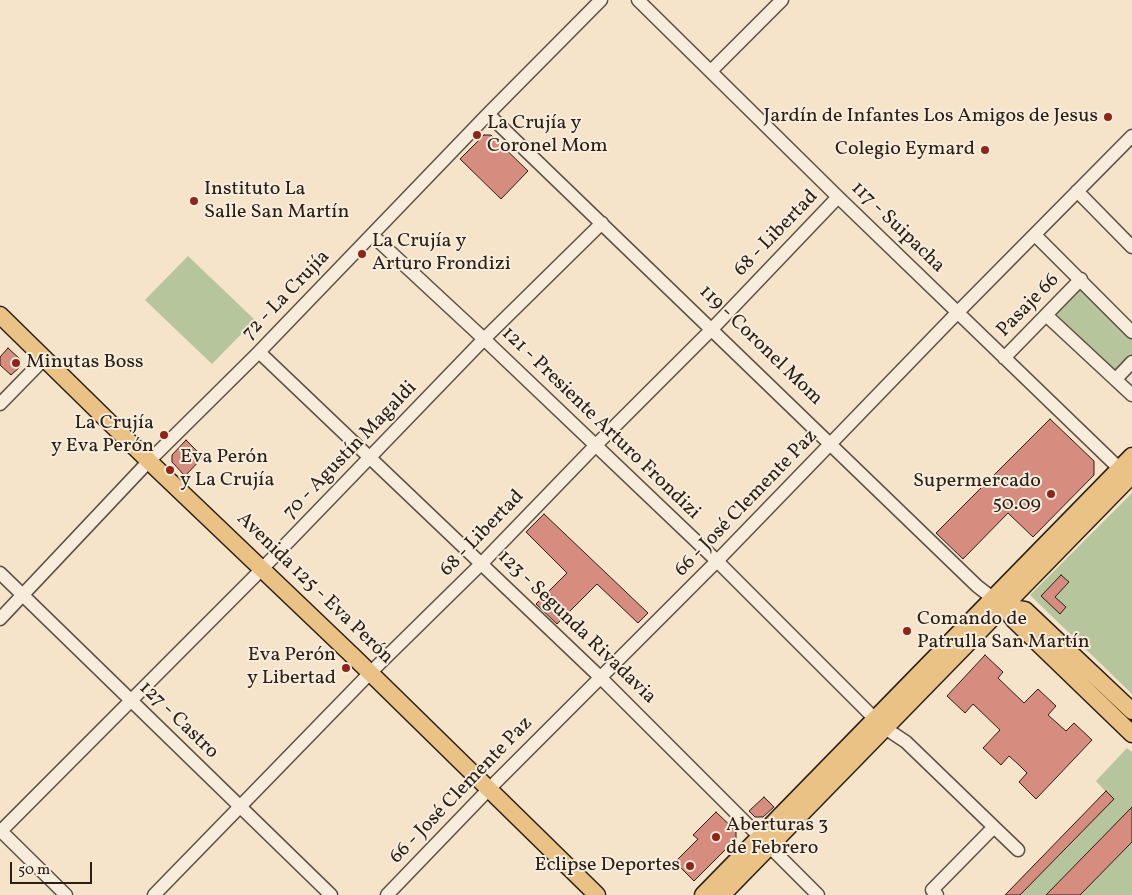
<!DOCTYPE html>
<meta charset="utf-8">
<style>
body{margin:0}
#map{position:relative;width:1132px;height:895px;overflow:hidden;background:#f5e3ca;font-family:Vollkorn,serif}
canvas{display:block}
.scale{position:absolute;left:10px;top:862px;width:82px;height:22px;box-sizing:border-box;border:2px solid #2a2017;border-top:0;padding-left:6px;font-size:15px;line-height:18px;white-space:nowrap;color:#2a2017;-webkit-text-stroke:4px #f8eddd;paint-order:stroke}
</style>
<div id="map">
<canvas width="1132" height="895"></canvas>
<div class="scale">50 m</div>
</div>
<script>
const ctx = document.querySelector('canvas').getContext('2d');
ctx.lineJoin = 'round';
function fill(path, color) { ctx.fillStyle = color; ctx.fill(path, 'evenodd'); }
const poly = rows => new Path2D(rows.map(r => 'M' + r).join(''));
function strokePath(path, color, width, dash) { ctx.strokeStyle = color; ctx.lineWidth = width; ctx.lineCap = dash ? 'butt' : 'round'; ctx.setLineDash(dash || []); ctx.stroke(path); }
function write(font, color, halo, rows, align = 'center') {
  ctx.font = font + ' Vollkorn,serif'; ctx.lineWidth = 4; ctx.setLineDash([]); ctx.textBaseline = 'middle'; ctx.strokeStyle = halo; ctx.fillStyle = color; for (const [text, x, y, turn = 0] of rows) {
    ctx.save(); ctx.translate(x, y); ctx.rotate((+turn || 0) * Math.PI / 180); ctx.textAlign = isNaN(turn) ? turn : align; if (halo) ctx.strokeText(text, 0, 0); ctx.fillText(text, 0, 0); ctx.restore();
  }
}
fill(poly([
 [188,256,255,320,212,364,145,300],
 [1080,288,1132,338,1132,356,1116,372,1055,313],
 [1132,493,1132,694,1030,595],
 [1127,748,1132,752,1132,895,1005,895,1106,792,1096,781]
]), '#b6c59b');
const building = poly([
 [484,135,491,135,528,171,501,199,460,159,484,135],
 [8,348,20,359,20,367,11,375,0,365,0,357,8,348],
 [1050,419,1094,461,1094,475,1033,537,1008,513,963,559,936,533,1050,419],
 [186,440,203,457,185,476,172,462,172,455,186,440],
 [544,514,648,613,638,623,597,584,557,624,536,604,567,573,526,532,544,514],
 [1061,575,1069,582,1055,597,1066,607,1060,614,1041,596,1061,575],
 [985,655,1003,672,998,678,1024,703,1038,689,1056,706,1048,715,1066,731,1074,723,1092,740,1036,799,1019,782,1027,773,1018,764,1009,756,1001,765,983,748,1000,730,973,704,965,713,947,696,985,655],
 [1106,791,1114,799,1020,895,1005,895,1106,791],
 [764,797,774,807,763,817,755,817,749,811,764,797],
 [1132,807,1132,842,1080,895,1046,895,1132,807],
 [716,812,736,831,736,839,694,881,675,862,698,839,693,835,716,812]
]);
fill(building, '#d68c7f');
strokePath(building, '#2a2017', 1);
const minor = poly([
 [638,0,838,197,1125,474],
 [711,71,782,0],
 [488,114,977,586,999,603],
 [1077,191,1132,247],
 [372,235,484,339,717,561,875,719,885,728,906,742,994,827,932,890,937,895],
 [1035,235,1132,332],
 [1046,315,1132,395],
 [259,352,601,678,818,895],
 [1004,358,1081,279],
 [1116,379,1132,362],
 [0,404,45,358],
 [0,573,331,895],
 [0,619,149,461,259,352,488,114,601,0],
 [994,827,1018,850],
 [0,830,66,895],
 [0,832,262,569,484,339,602,223],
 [154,895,370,673,482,563,596,445,712,329,838,197],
 [387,895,488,790,717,561,957,313,1132,136]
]);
const major = poly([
 [0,315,157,469,355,658,597,895],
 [1003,606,1015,621,1132,734],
 [1003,606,1025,610,1132,711],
 [703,895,1132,456],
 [722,895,1132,475]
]);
strokePath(minor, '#5d5144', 15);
strokePath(major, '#2a2017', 19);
strokePath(minor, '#f8eddd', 12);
strokePath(major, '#eac285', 16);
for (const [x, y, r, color] of [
 [1108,117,5,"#8f2418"],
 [477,135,5,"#8f2418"],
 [985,150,5,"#8f2418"],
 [194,201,5,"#8f2418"],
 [362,254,5,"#8f2418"],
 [16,363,5,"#8f2418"],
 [164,435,5,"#8f2418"],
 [170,470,5,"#8f2418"],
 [1051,494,5,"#8f2418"],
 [907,631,5,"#8f2418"],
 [346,668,5,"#8f2418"],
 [716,837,5,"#8f2418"],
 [690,866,5,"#8f2418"]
]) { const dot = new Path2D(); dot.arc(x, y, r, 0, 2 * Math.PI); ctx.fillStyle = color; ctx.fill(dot); strokePath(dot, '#f8eddd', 2); }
write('20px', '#2a2017', '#f8eddd', [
 ["Jardín de Infantes Los Amigos de Jesus",1098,117,"right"],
 ["La Crujía y",487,124],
 ["Coronel Mom",487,147],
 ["Colegio Eymard",975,150,"right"],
 ["Instituto La",204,190],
 ["Salle San Martín",204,213],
 ["La Crujía y",372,242],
 ["Arturo Frondizi",372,265],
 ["Minutas Boss",26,363],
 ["La Crujía",154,424,"right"],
 ["y Eva Perón",154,447,"right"],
 ["Eva Perón",180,458],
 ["y La Crujía",180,481],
 ["Supermercado",1041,482,"right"],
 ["50.09",1041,505,"right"],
 ["Comando de",917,620],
 ["Patrulla San Martín",917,643],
 ["Eva Perón",336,656,"right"],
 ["y Libertad",336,679,"right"],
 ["Aberturas 3",726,826],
 ["de Febrero",726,849],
 ["Eclipse Deportes",680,866,"right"]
], 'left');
write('20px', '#2a2017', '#f8eddd', [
 ["117 - Suipacha",897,228,44],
 ["68 - Libertad",777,234,-46],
 ["72 - La Crujía",287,296,-46],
 ["Pasaje 66",1029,306,-46],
 ["119 - Coronel Mom",760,346,44],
 ["121 - Presiente Arturo Frondizi",600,424,44],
 ["70 - Agustín Magaldi",351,451,-46],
 ["66 - José Clemente Paz",747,504,-46],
 ["68 - Libertad",483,534,-46],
 ["Avenida 125 - Eva Perón",314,589,44],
 ["123 - Segunda Rivadavia",576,628,44],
 ["127 - Castro",178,721,44],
 ["66 - José Clemente Paz",462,791,-46]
]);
</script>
